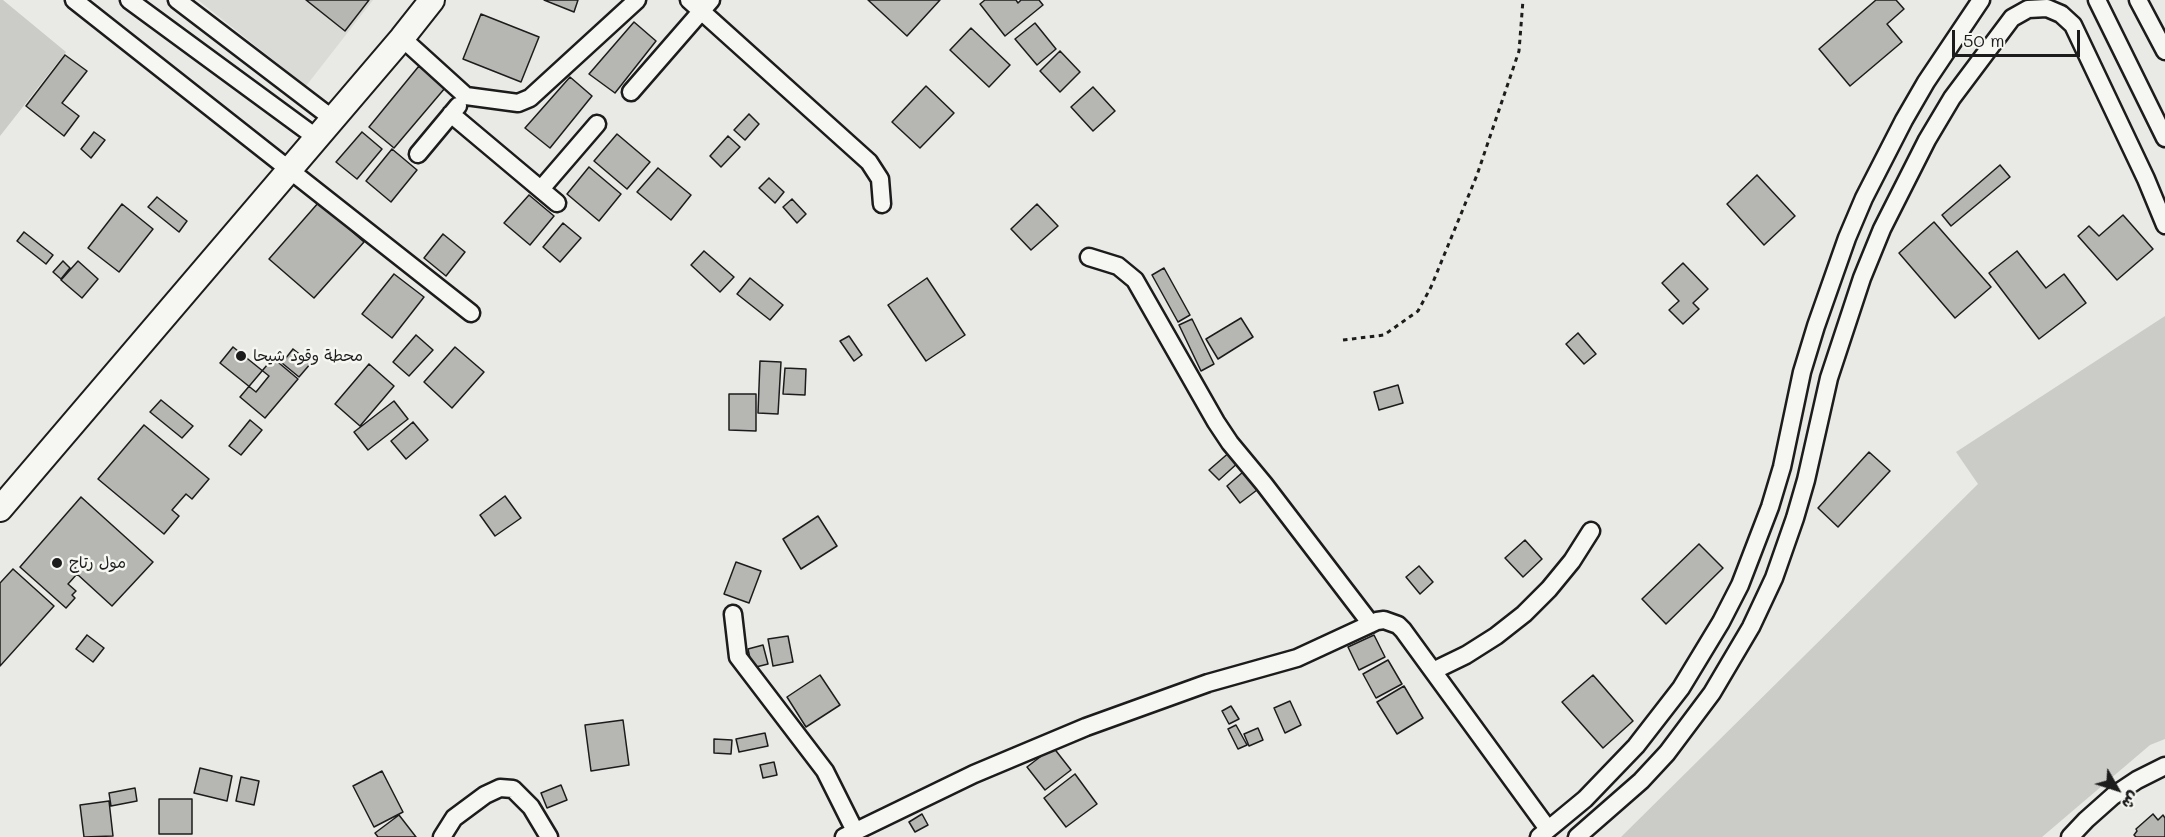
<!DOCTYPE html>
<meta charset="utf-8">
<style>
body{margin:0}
#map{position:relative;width:2165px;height:837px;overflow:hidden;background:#e9e9e5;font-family:Mali,"Playpen Sans Arabic",sans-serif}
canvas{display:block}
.north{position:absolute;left:2087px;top:759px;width:60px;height:60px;-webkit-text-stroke:4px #f6f6f2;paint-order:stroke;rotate:129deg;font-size:16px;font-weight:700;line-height:24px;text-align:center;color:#1c1c1c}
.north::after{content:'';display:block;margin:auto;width:21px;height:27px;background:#1c1c1c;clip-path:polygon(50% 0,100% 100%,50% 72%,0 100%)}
.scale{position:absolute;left:1952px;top:30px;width:128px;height:27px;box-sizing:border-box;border:3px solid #1c1c1c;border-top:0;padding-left:8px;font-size:18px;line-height:21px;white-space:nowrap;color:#1c1c1c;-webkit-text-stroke:4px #f6f6f2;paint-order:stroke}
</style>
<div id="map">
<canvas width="2165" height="837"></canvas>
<div class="north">ش</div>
<div class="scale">50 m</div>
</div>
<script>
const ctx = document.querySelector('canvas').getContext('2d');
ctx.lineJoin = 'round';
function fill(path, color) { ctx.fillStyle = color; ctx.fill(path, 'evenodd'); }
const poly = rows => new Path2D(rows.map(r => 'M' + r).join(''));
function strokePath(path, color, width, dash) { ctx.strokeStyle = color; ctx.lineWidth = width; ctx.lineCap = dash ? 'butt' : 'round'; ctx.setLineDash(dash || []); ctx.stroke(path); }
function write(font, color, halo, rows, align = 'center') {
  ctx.font = font + ' Mali,"Playpen Sans Arabic",sans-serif'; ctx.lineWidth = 5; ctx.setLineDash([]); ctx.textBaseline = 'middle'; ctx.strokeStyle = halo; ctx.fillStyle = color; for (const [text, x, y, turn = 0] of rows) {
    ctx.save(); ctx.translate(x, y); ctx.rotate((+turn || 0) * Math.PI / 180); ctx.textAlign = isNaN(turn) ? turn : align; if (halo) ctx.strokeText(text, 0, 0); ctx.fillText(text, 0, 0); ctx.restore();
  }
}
fill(poly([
 [198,0,373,0,306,86]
]), '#dadad6');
fill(poly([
 [0,0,3,0,66,52,0,136],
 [2165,316,2165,739,2150,745,2042,837,1621,837,1978,484,1956,452]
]), '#cbcbc7');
const building = poly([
 [306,0,369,0,345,31,306,0],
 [544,0,578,0,574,12,544,0],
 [868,0,940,0,907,36,868,0],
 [985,0,1016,0,1018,3,1021,0,1039,0,1043,5,1005,36,980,4,985,0],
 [1876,0,1896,0,1904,9,1887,24,1902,42,1850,86,1819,49,1876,0],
 [481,14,539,37,521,82,463,59,481,14],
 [634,22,656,41,615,93,589,74,634,22],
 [1035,23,1056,49,1037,65,1015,39,1035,23],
 [971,28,1010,65,989,87,950,50,971,28],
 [1060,51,1080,72,1060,92,1040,71,1060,51],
 [65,55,87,71,62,103,79,116,64,136,26,106,65,55],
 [419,66,445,88,394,148,369,127,419,66],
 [570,77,592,96,550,148,525,128,570,77],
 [926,86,954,113,920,148,892,122,926,86],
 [1093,87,1115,111,1093,131,1071,107,1093,87],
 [749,114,759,124,745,140,734,130,749,114],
 [94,132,105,140,91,158,81,149,94,132],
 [362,132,382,149,357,179,336,162,362,132],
 [617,134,650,162,627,189,594,161,617,134],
 [728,136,740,147,721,167,710,156,728,136],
 [392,149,417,170,391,202,366,181,392,149],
 [2000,165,2010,177,1951,226,1942,215,2000,165],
 [589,167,621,194,599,221,567,194,589,167],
 [658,168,691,195,671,220,637,192,658,168],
 [1757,175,1795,216,1764,245,1727,204,1757,175],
 [769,178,784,192,775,203,759,188,769,178],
 [529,195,554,216,530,245,504,223,529,195],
 [157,197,187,221,179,232,148,207,157,197],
 [792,199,806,214,797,223,783,207,792,199],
 [319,202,364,242,314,298,269,259,319,202],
 [122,204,153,229,119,272,88,248,122,204],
 [1037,204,1058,226,1031,250,1011,229,1037,204],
 [2123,215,2153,249,2117,280,2078,236,2089,226,2099,236,2123,215],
 [1934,222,1991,287,1955,318,1899,253,1934,222],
 [563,223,581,238,560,262,543,247,563,223],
 [24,232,53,255,46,264,17,241,24,232],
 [443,234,465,252,446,276,424,258,443,234],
 [704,251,734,277,720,292,691,265,704,251],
 [2017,251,2046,288,2064,274,2086,303,2039,339,1989,273,2017,251],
 [63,261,70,268,61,279,53,272,63,261],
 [78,261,98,279,82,298,61,280,78,261],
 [1683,263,1708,289,1693,303,1699,309,1683,324,1669,310,1679,301,1662,283,1683,263],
 [1164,268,1190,315,1178,322,1152,275,1164,268],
 [394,274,424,297,392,338,362,314,394,274],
 [750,278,783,305,770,320,737,294,750,278],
 [927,278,965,335,926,361,888,305,927,278],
 [1241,318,1253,337,1218,359,1206,339,1241,318],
 [1192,319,1214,364,1201,371,1179,325,1192,319],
 [1578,333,1596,354,1584,364,1566,344,1578,333],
 [416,335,433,350,409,376,393,362,416,335],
 [849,336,862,355,854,361,840,341,849,336],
 [233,347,269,376,256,392,220,363,233,347],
 [455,347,484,372,452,408,424,382,455,347],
 [293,349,311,363,299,377,282,363,293,349],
 [273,358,298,379,265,418,240,397,273,358],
 [760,361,781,362,778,414,758,413,760,361],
 [369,364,394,386,360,426,335,404,369,364],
 [785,368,806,369,805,395,783,394,785,368],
 [1398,385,1403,403,1379,410,1374,392,1398,385],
 [729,394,756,394,756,431,729,430,729,394],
 [161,400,193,426,182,438,150,412,161,400],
 [394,401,408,419,368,450,354,432,394,401],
 [250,420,262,430,241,455,229,446,250,420],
 [413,422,428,440,406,459,391,441,413,422],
 [144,425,209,479,192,499,186,494,172,510,179,516,164,534,98,479,144,425],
 [1231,451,1240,461,1219,480,1209,470,1231,451],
 [1869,452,1890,471,1838,527,1818,508,1869,452],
 [1243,472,1257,490,1240,503,1227,486,1243,472],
 [505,496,521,518,495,536,480,515,505,496],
 [81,497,153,562,112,606,77,574,68,584,76,591,72,595,75,598,66,608,20,567,81,497],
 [818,516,837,546,801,569,783,539,818,516],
 [1525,540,1542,559,1523,577,1505,558,1525,540],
 [1699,544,1723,568,1666,624,1642,599,1699,544],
 [736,562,761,571,749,603,724,594,736,562],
 [1419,566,1433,582,1420,594,1406,577,1419,566],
 [13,569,54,606,0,666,0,583,13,569],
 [87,635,104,648,93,662,76,649,87,635],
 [1374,635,1385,657,1359,670,1348,647,1374,635],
 [788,636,793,662,773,666,768,639,788,636],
 [763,645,768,664,752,668,748,649,763,645],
 [1388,660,1402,684,1376,698,1363,674,1388,660],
 [820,675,840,705,806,727,787,697,820,675],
 [1593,675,1633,721,1603,748,1562,702,1593,675],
 [1404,686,1423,718,1397,734,1377,702,1404,686],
 [1290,701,1301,725,1285,733,1274,708,1290,701],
 [1231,706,1239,719,1229,724,1222,711,1231,706],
 [623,720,629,765,591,771,585,725,623,720],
 [1236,725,1247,745,1238,749,1228,729,1236,725],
 [1258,728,1263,740,1249,746,1244,734,1258,728],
 [765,733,768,746,739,752,736,739,765,733],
 [714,739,732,740,731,754,714,753,714,739],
 [1053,747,1071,770,1045,790,1027,767,1053,747],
 [774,762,777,775,763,778,760,765,774,762],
 [200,768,232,776,227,801,194,793,200,768],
 [382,771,403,812,374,827,353,786,382,771],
 [1075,774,1097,804,1066,827,1044,798,1075,774],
 [241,777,259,781,254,805,236,801,241,777],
 [561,785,567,800,547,808,541,793,561,785],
 [135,788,137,801,111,806,109,793,135,788],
 [159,799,192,799,192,834,159,834,159,799],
 [109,801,113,836,84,837,80,805,109,801],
 [922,814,928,825,915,832,909,822,922,814],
 [2153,814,2158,820,2163,815,2165,818,2165,837,2136,837,2134,835,2137,831,2136,829,2153,814],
 [399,815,416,837,378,837,375,833,399,815]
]);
fill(building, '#b6b6b3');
strokePath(building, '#1c1c1c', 1.5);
const minor = poly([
 [74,0,471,313],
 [129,0,317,138],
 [177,0,333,119],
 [689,0,869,162,880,179,882,204],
 [2097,0,2165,138],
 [2138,0,2165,51],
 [402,38,466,96,518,103,530,98,637,0],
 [631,92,711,0],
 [451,114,557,203],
 [418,154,458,106],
 [541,189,597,124],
 [1089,257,1118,266,1135,280,1216,422,1230,443,1264,484,1371,624],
 [733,614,738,657,825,771,855,831],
 [1433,671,1466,655,1496,636,1524,614,1549,589,1572,561,1591,531],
 [442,837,454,818,485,795,500,788,513,789,531,807,549,837],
 [844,837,974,774,1086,727,1208,683,1297,658,1377,621,1384,620,1398,625,1403,630,1548,829],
 [1539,837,1585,799,1636,746,1681,688,1721,622,1740,585,1770,507,1782,467,1802,372,1816,326,1847,238,1864,198,1904,120,1926,82,1981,0],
 [1577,837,1641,781,1667,753,1712,693,1751,627,1774,578,1795,518,1806,480,1829,378,1862,278,1882,229,1927,140,1952,98,2012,18,2028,9,2047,8,2061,14,2073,25,2146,179,2165,225],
 [2070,837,2086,820,2113,796,2137,780,2165,766]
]);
const secondary = poly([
 [0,509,402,38,432,0]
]);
strokePath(minor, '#1c1c1c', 21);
strokePath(secondary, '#1c1c1c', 28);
strokePath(poly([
 [1343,340,1384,335,1418,311,1431,287,1477,175,1519,51,1523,0]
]), '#1c1c1c', 3, [4.5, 4.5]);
strokePath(minor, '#f6f6f2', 16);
strokePath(secondary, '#f6f6f2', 24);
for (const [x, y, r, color] of [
 [241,356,6,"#1c1c1c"],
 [57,563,6,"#1c1c1c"]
]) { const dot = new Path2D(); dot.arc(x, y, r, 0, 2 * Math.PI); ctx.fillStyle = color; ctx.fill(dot); strokePath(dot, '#f6f6f2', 2); }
write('16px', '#1c1c1c', '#f6f6f2', [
 ["محطة وقود شيحا",253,356],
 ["مول رتاج",69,563]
], 'left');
</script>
